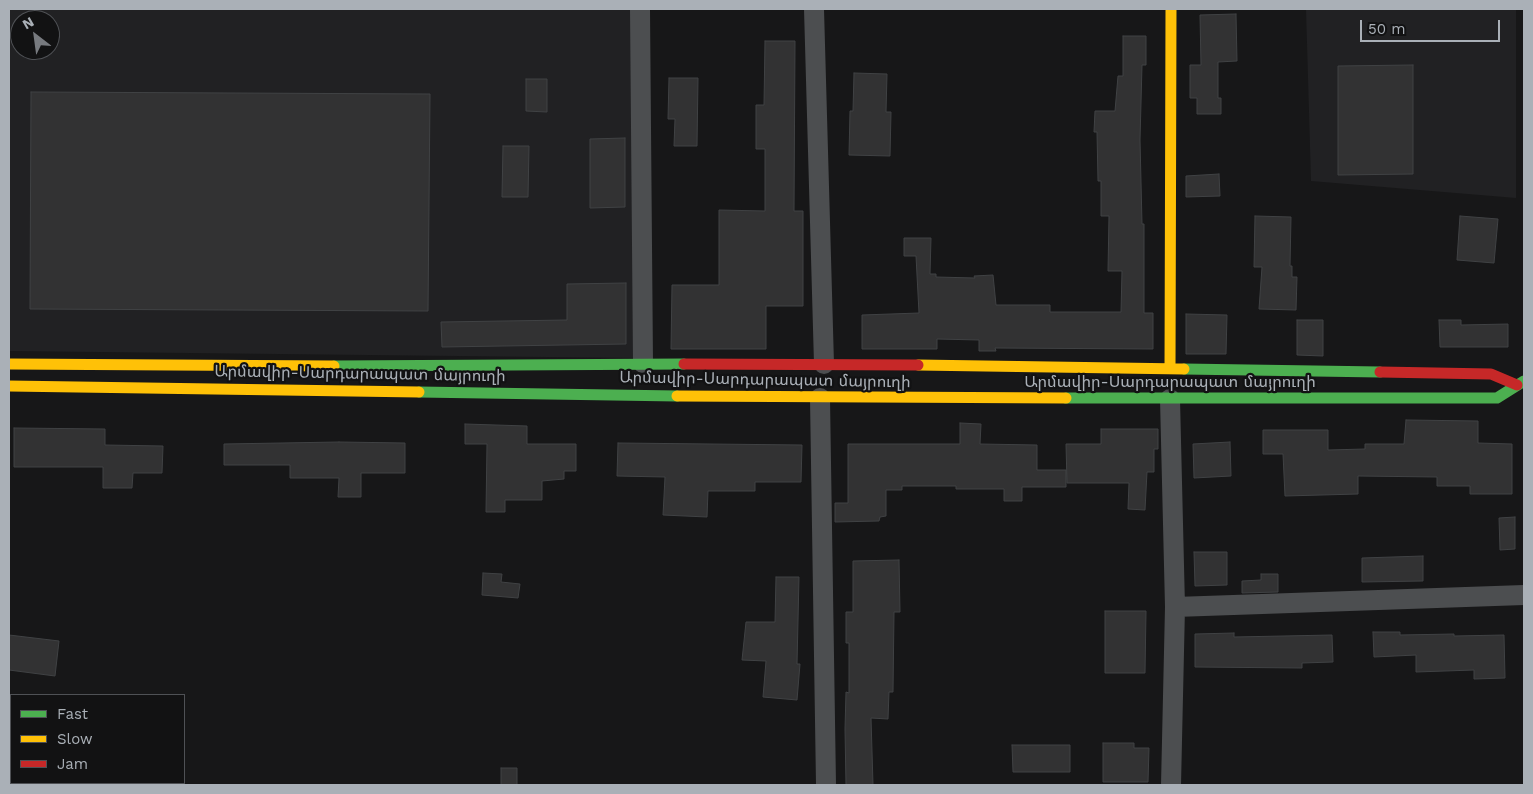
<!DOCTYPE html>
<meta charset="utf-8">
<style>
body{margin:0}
#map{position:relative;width:1533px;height:794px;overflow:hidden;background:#171718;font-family:"Work Sans",sans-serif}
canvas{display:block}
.frame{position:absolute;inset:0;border:10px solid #aab0b7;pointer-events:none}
.legend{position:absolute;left:10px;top:694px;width:175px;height:90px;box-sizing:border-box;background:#121213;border:1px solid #4f5155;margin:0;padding:6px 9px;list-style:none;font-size:15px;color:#aab0b7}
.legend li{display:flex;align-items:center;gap:10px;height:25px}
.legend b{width:25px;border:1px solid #4f5155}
.north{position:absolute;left:10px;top:10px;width:50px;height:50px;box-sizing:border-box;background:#121213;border:1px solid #4f5155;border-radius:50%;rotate:330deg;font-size:14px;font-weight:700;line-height:20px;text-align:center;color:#aab0b7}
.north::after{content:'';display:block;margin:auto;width:18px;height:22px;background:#777a7f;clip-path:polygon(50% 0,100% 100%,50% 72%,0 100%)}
.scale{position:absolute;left:1360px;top:20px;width:140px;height:22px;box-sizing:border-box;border:2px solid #aab0b7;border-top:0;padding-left:6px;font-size:15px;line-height:18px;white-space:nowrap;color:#aab0b7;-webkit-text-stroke:4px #121213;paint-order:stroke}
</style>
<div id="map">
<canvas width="1533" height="794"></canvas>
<div class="frame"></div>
<ul class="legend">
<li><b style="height:6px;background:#4caf50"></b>Fast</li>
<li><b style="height:6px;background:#ffc107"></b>Slow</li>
<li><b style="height:6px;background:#c62828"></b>Jam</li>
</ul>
<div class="north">N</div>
<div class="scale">50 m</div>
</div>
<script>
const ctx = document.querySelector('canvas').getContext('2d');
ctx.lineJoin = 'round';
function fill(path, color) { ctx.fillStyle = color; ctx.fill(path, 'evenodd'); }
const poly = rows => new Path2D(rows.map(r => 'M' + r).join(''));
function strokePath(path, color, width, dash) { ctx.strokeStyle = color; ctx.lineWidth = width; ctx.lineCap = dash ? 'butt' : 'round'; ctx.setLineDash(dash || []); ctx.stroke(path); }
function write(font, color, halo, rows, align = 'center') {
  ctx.font = font + ' "Work Sans","Noto Sans Armenian",sans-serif'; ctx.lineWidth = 4.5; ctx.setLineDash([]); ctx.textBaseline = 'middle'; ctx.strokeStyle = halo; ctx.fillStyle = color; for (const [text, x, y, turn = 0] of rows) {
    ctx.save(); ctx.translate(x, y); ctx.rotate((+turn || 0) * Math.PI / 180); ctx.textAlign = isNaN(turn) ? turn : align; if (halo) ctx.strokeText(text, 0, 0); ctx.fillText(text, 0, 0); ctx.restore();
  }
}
fill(poly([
 [9,9,636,9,636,358,9,351],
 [20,20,50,20,50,50,20,50],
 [1306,9,1516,9,1516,198,1311,181]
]), '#212123');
const building = poly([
 [1236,14,1237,61,1218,62,1218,98,1221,98,1221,114,1197,114,1197,98,1190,98,1190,65,1201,65,1200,15,1236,14],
 [1123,36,1146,36,1146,65,1142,65,1140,140,1142,224,1144,224,1144,313,1153,313,1153,349,995,348,996,351,979,351,979,340,937,339,937,349,862,349,862,315,919,313,916,256,904,256,904,238,931,238,930,274,936,274,936,277,975,278,974,276,993,275,996,305,1050,305,1050,312,1121,312,1122,271,1108,271,1109,216,1101,216,1101,181,1098,181,1097,132,1094,132,1095,111,1115,111,1118,76,1123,76,1123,36],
 [765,41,795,41,794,211,803,211,803,306,766,306,766,349,671,349,672,285,719,285,719,210,765,211,765,149,756,149,756,105,764,105,765,41],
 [1413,65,1413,174,1338,175,1338,66,1413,65],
 [854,73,887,74,886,112,891,112,890,156,849,155,850,111,853,111,854,73],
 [669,78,698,78,697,146,674,146,675,119,668,119,669,78],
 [526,79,547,79,547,112,526,111,526,79],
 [31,92,430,94,428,311,30,309,31,92],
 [625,138,625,207,590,208,590,139,625,138],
 [503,146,529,146,528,197,502,197,503,146],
 [1219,174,1220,196,1186,197,1186,176,1219,174],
 [1255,216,1291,217,1290,266,1292,266,1292,277,1297,277,1296,310,1259,309,1262,267,1254,267,1255,216],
 [1460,216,1498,219,1494,263,1457,260,1460,216],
 [626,283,626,344,442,347,441,322,567,320,567,284,626,283],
 [1186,314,1227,315,1226,354,1186,354,1186,314],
 [1297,320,1323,320,1323,356,1297,355,1297,320],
 [1439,320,1461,320,1461,325,1508,324,1508,347,1440,347,1439,320],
 [1406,420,1478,421,1478,443,1512,444,1512,494,1470,494,1470,486,1437,486,1437,477,1358,476,1358,494,1285,496,1283,454,1263,454,1263,430,1328,430,1328,450,1365,449,1365,444,1404,444,1406,420],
 [960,423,981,424,980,444,1037,445,1037,470,1066,470,1066,487,1022,487,1022,501,1004,501,1004,489,956,489,956,486,902,486,902,490,886,490,886,516,880,517,879,521,835,522,835,503,848,503,848,444,960,444,960,423],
 [465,424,527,426,527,444,576,444,576,471,564,471,564,479,542,481,542,500,505,500,505,512,486,512,487,444,465,444,465,424],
 [14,428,105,429,105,445,163,446,162,473,133,473,132,488,103,488,103,467,14,467,14,428],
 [1101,429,1158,429,1158,449,1154,449,1154,472,1147,472,1145,510,1128,509,1129,483,1067,483,1066,444,1101,444,1101,429],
 [339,442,405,443,405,473,361,473,361,497,338,497,339,478,290,478,290,465,224,465,224,444,339,442],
 [1230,442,1231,476,1194,478,1193,444,1230,442],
 [618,443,802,445,801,482,755,482,755,491,708,491,707,517,663,515,665,477,617,476,618,443],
 [1515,517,1515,549,1500,550,1499,518,1515,517],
 [1194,552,1227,552,1227,585,1195,586,1194,552],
 [1423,556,1423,581,1362,582,1362,558,1423,556],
 [899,560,900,612,894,612,893,692,889,692,888,719,871,718,873,785,846,785,845,729,846,692,849,693,849,643,846,643,846,612,853,612,853,561,899,560],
 [483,573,502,574,501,582,520,584,518,598,482,595,483,573],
 [1261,574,1278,574,1278,592,1242,593,1242,581,1261,580,1261,574],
 [776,577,799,577,797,664,800,664,797,700,763,697,766,661,742,660,746,622,775,622,776,577],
 [1105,611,1146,611,1145,673,1105,673,1105,611],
 [1373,632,1400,632,1400,635,1454,634,1454,636,1504,635,1505,678,1474,679,1474,670,1416,672,1416,655,1374,657,1373,632],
 [1234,633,1234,637,1332,635,1333,662,1302,663,1302,668,1195,667,1195,634,1234,633],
 [9,635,59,641,55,676,9,670,9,635],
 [1103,743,1134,743,1134,748,1149,748,1148,782,1103,782,1103,743],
 [1012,745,1070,745,1070,772,1013,772,1012,745],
 [501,768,517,768,517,785,501,785,501,768]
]);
fill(building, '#323233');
strokePath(building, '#404244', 1);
strokePath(poly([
 [640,9,643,363],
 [814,9,824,364],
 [820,398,826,785],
 [1170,399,1175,607,1171,785],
 [1175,607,1524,595]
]), '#4c4e50', 20);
strokePath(poly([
 [334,366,684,364],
 [1184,369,1380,372],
 [419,392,677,396],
 [1066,398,1497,398,1524,381]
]), '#4caf50', 11);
strokePath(poly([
 [9,364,334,366],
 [918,365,1184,369],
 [1170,369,1171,9],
 [9,386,419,392],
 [677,396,1066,398]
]), '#ffc107', 11);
strokePath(poly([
 [684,364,918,365],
 [1380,372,1491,374,1517,385]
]), '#c62828', 11);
write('16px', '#aab0b7', '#121213', [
 ["Արմավիր-Սարդարապատ մայրուղի",360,374,1],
 ["Արմավիր-Սարդարապատ մայրուղի",765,380,1],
 ["Արմավիր-Սարդարապատ մայրուղի",1170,382]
]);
</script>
